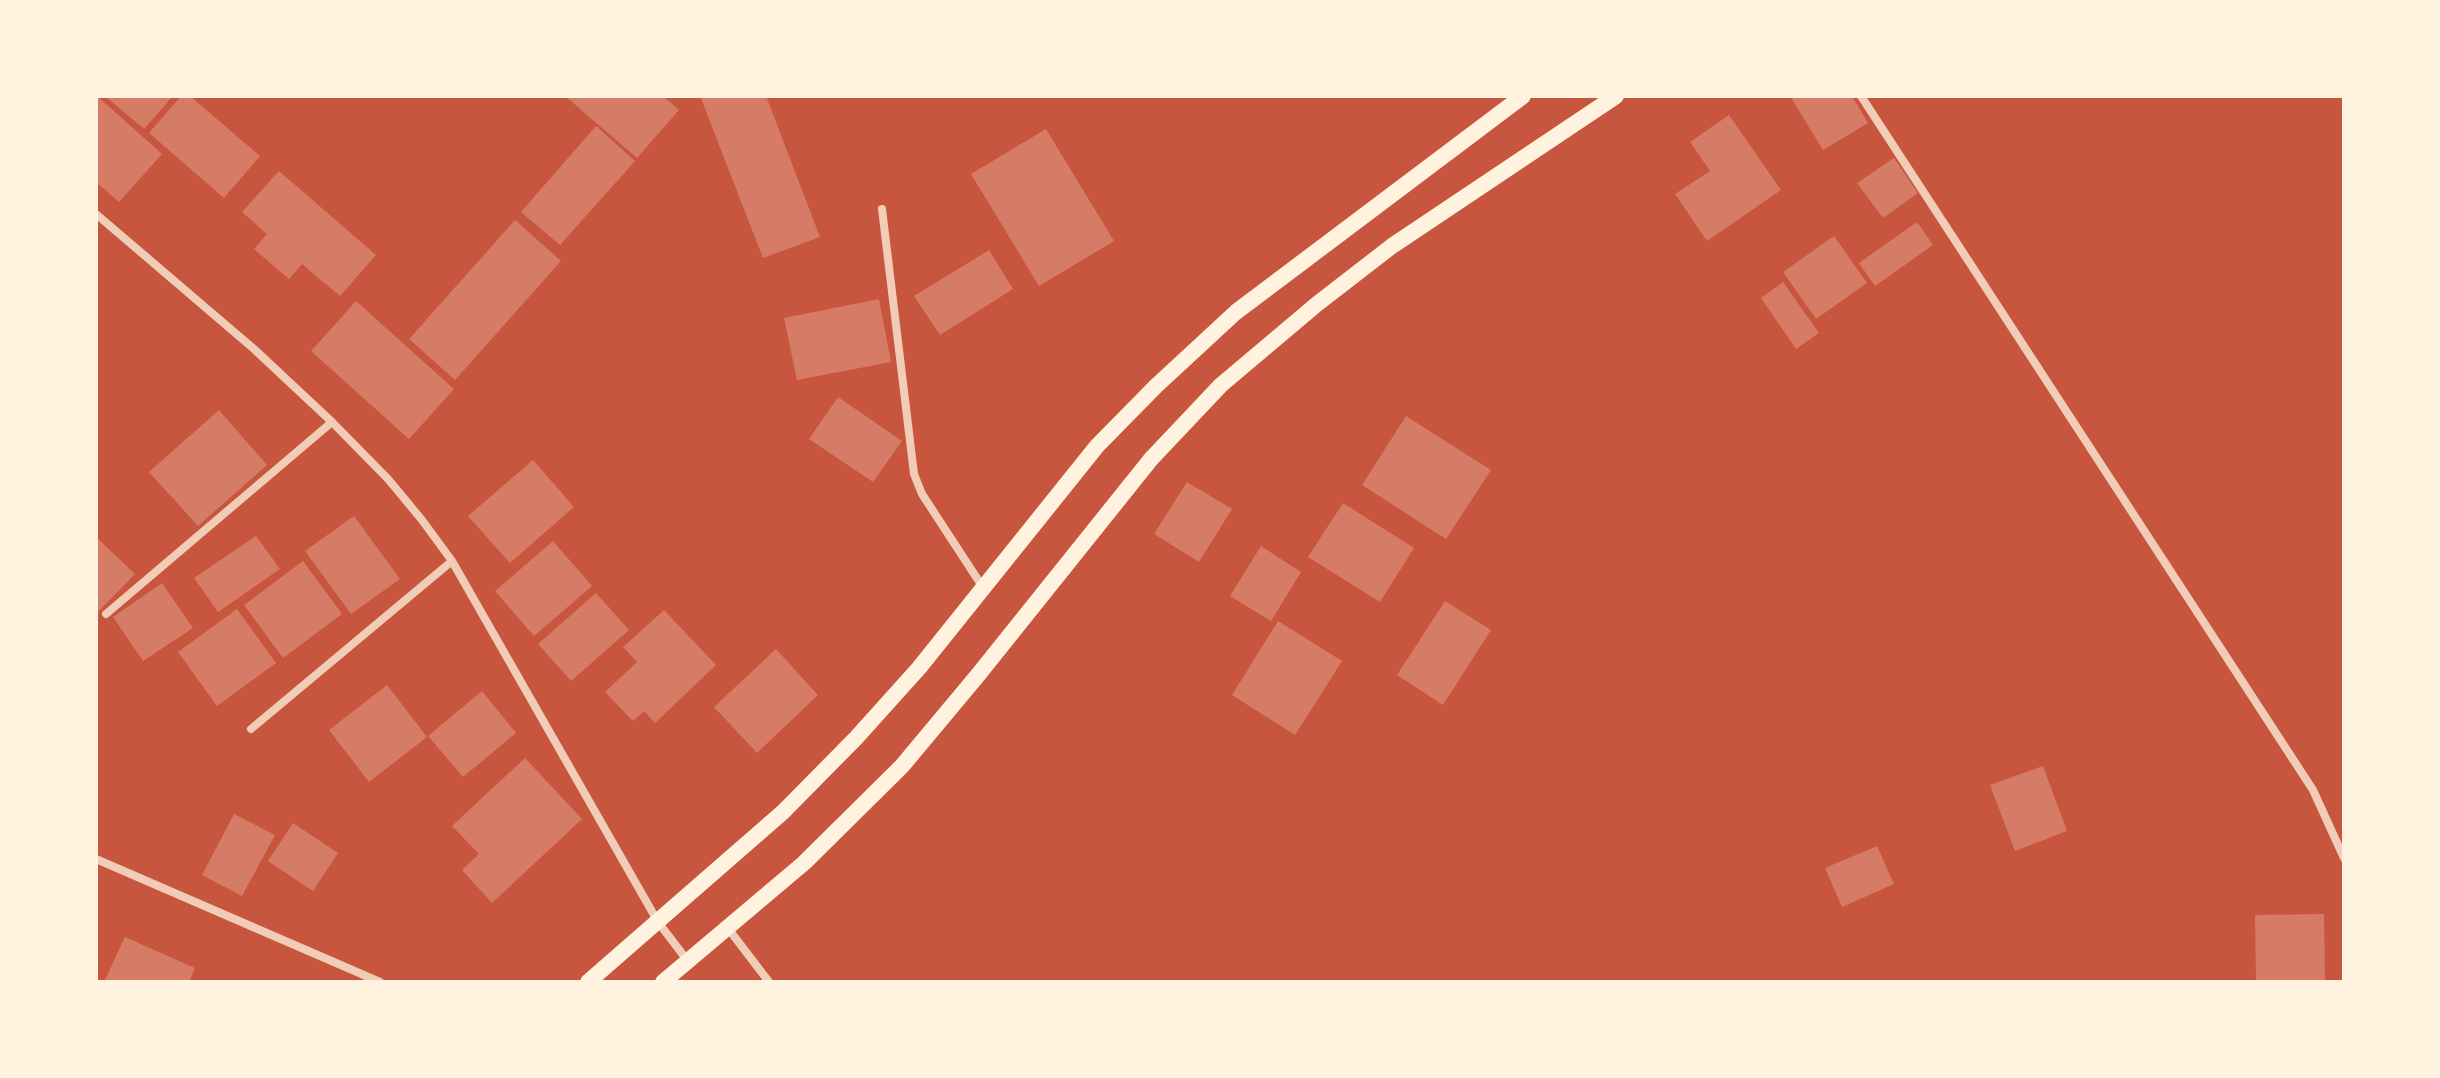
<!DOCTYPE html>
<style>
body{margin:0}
#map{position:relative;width:2440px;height:1078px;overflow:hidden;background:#c8553d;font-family:"Titillium Web",sans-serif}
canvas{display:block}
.frame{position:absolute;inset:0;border:98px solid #fff3e0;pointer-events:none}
</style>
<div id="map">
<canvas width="2440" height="1078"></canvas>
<div class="frame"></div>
</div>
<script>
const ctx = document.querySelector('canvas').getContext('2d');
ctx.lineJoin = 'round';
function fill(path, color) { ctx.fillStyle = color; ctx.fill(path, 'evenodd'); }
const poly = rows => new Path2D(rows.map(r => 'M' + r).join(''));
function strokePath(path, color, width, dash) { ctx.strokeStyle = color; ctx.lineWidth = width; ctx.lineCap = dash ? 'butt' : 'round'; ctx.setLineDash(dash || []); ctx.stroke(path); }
fill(poly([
 [97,96,162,154,119,202,96,182],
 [105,96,173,96,144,129],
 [181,96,190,96,260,156,224,198,149,133],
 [565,96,663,96,679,110,637,158],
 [700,96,766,96,820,237,763,258],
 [1790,96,1852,96,1868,123,1823,150],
 [1729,115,1781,190,1707,241,1675,194,1710,171,1690,142],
 [596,126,635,161,560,245,521,212],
 [1046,129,1114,241,1039,286,971,174],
 [1894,158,1918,193,1883,218,1857,183],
 [279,171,376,255,340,296,302,264,289,279,254,249,267,234,242,212],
 [515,220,561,261,455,380,409,339],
 [1917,222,1933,245,1875,286,1859,263],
 [1834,236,1867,283,1816,319,1783,272],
 [989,250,1013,289,940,335,914,296],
 [1783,282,1819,333,1796,349,1761,298],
 [879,299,891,362,797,380,784,318],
 [356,301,454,389,409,439,311,351],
 [838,397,902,441,873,482,809,439],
 [219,410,267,465,198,526,149,472],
 [1406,416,1491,470,1446,539,1362,485],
 [533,460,574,507,510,563,468,516],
 [1187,482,1232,509,1199,562,1154,534],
 [1343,503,1414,548,1380,602,1308,557],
 [354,516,400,579,351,614,305,551],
 [256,536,280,569,218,612,194,578],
 [96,537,135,574,96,614],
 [553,541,592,586,534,636,495,591],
 [1261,546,1301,572,1271,621,1230,596],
 [303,561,342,614,283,658,244,605],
 [162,583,193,628,143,661,113,617],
 [596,593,629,630,571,681,538,644],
 [1445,601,1491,630,1443,705,1397,675],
 [237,609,276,663,217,706,178,652],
 [664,610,716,665,655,723,644,711,633,721,605,692,637,662,623,647],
 [1278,621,1342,661,1295,735,1232,695],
 [776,649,818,695,757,753,714,707],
 [387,685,427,737,369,782,329,730],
 [482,691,516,733,463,777,428,736],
 [525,758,582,819,492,903,462,870,479,854,452,826],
 [2043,766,2067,831,2015,851,1990,785],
 [234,814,275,835,242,896,202,875],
 [293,823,338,853,313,891,268,861],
 [1877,846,1894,884,1842,907,1825,868],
 [2324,914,2325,982,2256,982,2255,915],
 [125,937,195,968,189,982,104,982]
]), '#d67c66');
strokePath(poly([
 [1861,96,2313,790,2344,858],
 [882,209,914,474,922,494,982,586],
 [96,214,254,349,332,422,388,479,422,520,452,561,658,922,687,960],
 [106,614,332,422],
 [251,729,452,561],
 [96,859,380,982],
 [727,927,769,982]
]), '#f1ccb7', 8);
strokePath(poly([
 [588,982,783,812,856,738,919,668,1097,446,1156,386,1236,312,1523,96],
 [663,982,804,863,902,766,978,675,1151,459,1221,385,1317,304,1392,246,1616,96]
]), '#fff3e0', 16);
</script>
